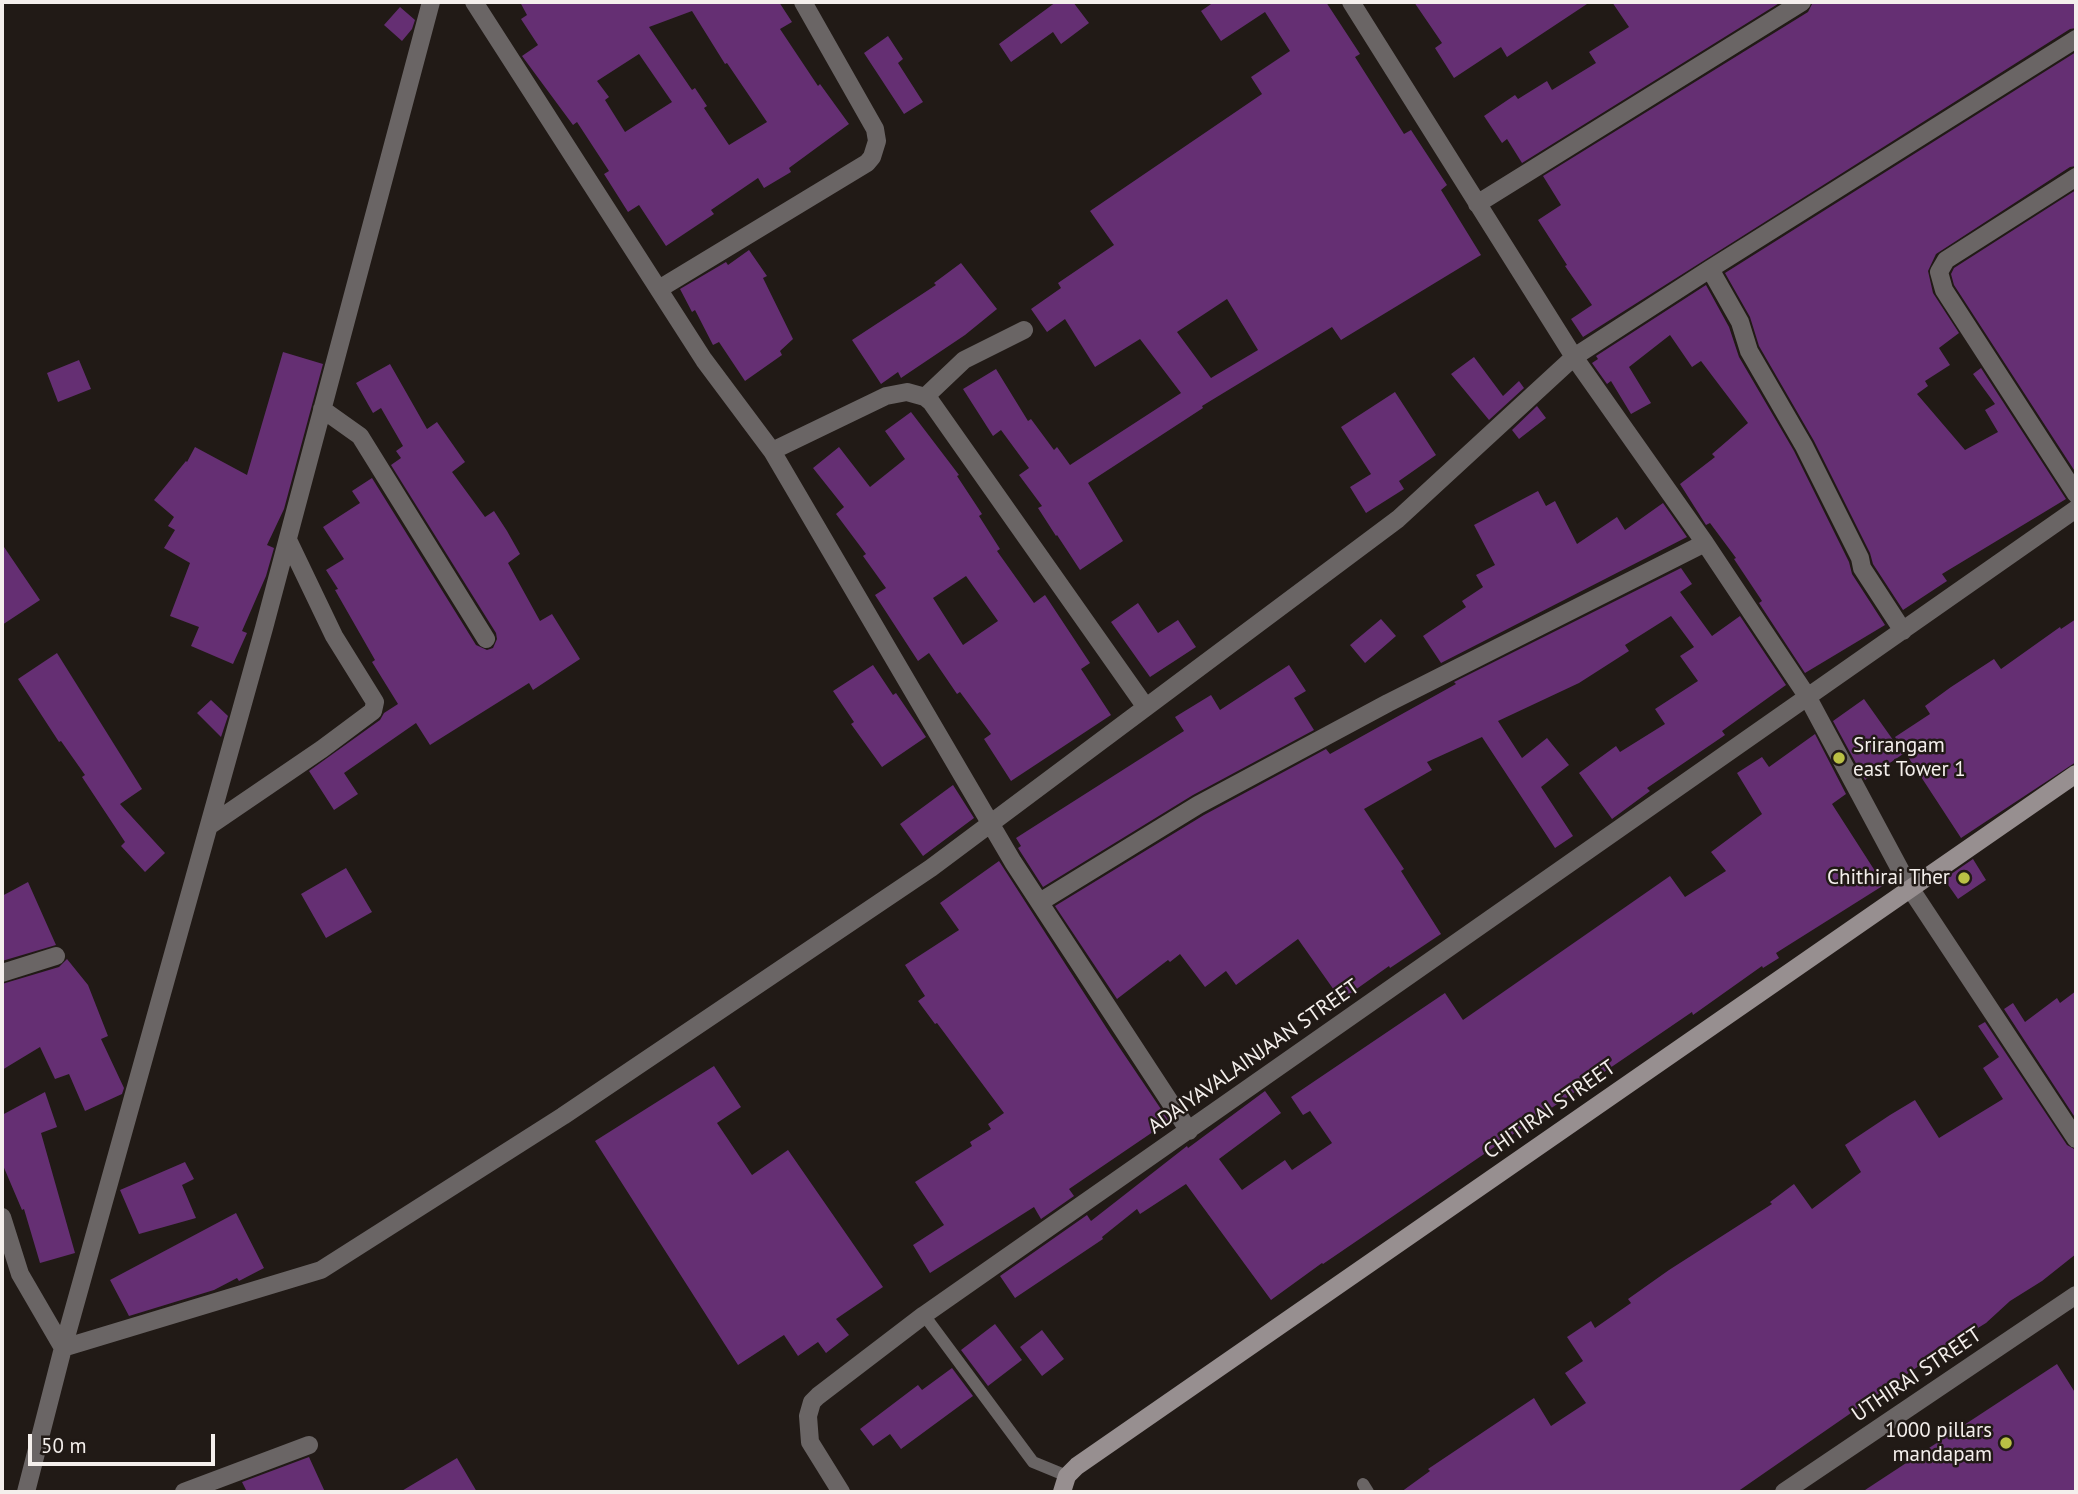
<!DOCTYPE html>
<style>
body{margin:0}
#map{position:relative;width:2078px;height:1494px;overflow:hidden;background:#211a16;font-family:"PT Sans",sans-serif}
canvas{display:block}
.frame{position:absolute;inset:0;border:4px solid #f4efec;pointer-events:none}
.scale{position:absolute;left:28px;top:1434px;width:187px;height:32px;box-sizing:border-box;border:4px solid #f4efec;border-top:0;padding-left:9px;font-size:21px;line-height:24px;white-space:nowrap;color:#f4efec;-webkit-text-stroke:5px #211a16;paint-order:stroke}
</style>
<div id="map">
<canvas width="2078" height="1494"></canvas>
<div class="frame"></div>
<div class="scale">50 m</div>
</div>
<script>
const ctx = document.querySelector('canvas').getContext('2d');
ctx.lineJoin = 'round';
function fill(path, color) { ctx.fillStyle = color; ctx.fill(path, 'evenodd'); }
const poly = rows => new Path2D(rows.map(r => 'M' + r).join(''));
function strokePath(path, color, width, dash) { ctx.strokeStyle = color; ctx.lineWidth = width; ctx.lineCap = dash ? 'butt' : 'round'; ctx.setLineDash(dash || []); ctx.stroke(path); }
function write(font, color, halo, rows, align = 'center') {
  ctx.font = font + ' "PT Sans",sans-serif'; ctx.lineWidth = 5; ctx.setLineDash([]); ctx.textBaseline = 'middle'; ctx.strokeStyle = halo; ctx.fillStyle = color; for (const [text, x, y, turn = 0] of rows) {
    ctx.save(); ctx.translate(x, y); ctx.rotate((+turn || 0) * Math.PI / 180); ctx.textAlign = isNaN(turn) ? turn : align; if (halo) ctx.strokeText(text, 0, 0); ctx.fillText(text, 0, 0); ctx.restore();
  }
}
fill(poly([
 [520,2,779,2,792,22,780,29,818,86,820,84,849,124,789,168,791,172,764,188,758,178,711,210,714,214,666,246,639,205,628,212,604,174,609,171,577,122,573,125,522,56,538,45,521,19,527,15],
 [692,11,725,64,727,63,767,122,729,145,704,108,707,106,695,88,692,90,649,27],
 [639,54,672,102,625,132,605,100,609,97,597,81],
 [1056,2,1073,2,1089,23,1061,44,1053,32,1011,62,999,44],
 [1214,2,1326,2,1360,54,1355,57,1404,134,1411,130,1447,185,1441,190,1481,255,1341,340,1332,327,1202,406,1203,408,1088,483,1123,541,1080,570,1057,535,1056,536,1038,508,1042,506,1019,475,1029,468,1001,430,993,436,963,389,996,369,1028,421,1031,419,1054,450,1057,447,1070,465,1181,393,1140,339,1095,367,1065,319,1047,332,1031,309,1061,288,1058,283,1114,245,1090,211,1262,94,1251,77,1290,51,1265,12,1221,41,1201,11],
 [1227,299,1258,350,1211,378,1177,332],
 [1414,2,1590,2,1507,57,1501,47,1454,78,1435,48,1442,43],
 [1612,2,1781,2,1522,163,1507,139,1502,143,1484,116,1515,95,1518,99,1547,81,1552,90,1596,63,1589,52,1629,27],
 [1813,2,2076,2,2076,28,2070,29,1583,337,1571,319,1592,305,1565,266,1567,265,1538,220,1561,205,1543,176,1808,12],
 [400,7,415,20,412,29,402,41,384,25],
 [888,36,903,59,898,63,923,102,904,114,864,53],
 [2076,52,2076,166,2070,167,1936,254,1928,271,1933,293,1959,333,1939,348,1950,365,1925,381,1928,386,1917,394,1965,450,1998,432,1985,410,1995,404,1973,374,1981,368,2066,499,1942,574,1947,581,1903,610,1873,564,1870,553,1814,441,1759,346,1750,317,1725,273],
 [2076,190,2076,473,1954,285,1951,274,1954,268],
 [749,250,767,276,763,278,793,339,780,351,782,355,745,381,719,342,713,345,695,310,692,312,680,289,726,262,728,265],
 [961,263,997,309,965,335,901,378,898,372,881,384,852,340,936,285,934,283],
 [1706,285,1729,327,1739,357,1794,451,1849,562,1852,574,1885,625,1805,673,1759,603,1762,601,1734,559,1736,558,1710,523,1706,525,1680,484,1715,457,1712,454,1748,423,1701,361,1692,367,1670,335,1629,367,1651,403,1631,414,1611,381,1607,384,1592,363,1598,359,1596,356],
 [283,352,323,364,284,509,267,545,274,548,266,576,242,631,247,633,233,664,191,646,199,627,170,616,190,563,164,548,175,530,168,526,174,517,154,500,186,461,187,462,195,447,247,475],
 [1474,357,1503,396,1519,381,1524,388,1489,420,1451,374],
 [79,360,91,389,58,402,47,373],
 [390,364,427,429,437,422,465,462,452,472,485,517,494,511,507,531,520,554,508,563,540,621,552,614,580,659,533,690,529,683,430,745,416,723,344,773,358,794,334,810,309,771,380,720,384,713,398,704,372,662,375,660,335,590,338,589,326,570,344,559,323,527,360,503,352,491,372,478,476,645,487,650,493,648,497,639,496,633,391,465,401,458,396,451,403,446,381,408,373,413,356,383],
 [1395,392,1436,455,1399,481,1404,489,1366,513,1350,487,1371,474,1341,427],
 [1537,406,1546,418,1519,439,1512,430],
 [911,412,959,475,957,476,982,514,979,516,1000,549,997,551,1034,603,1045,595,1090,663,1081,669,1111,715,1011,781,984,739,991,734,960,692,957,694,929,653,918,661,875,595,886,588,863,556,866,554,836,514,844,507,813,468,839,447,870,487,905,459,885,431],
 [966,576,998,621,963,645,933,598],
 [1538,491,1546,506,1555,501,1577,544,1617,517,1625,530,1663,503,1687,537,1441,663,1423,636,1466,607,1462,601,1483,587,1476,575,1495,565,1474,525],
 [2,544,40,600,2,625],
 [1681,568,1692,584,1680,592,1712,636,1740,616,1786,685,1722,731,1725,735,1647,788,1650,791,1612,819,1579,773,1616,746,1620,752,1665,724,1655,709,1698,681,1680,656,1694,647,1671,616,1625,645,1629,651,1579,683,1498,721,1522,758,1547,738,1569,765,1541,787,1573,836,1555,848,1482,737,1427,762,1432,770,1364,809,1404,869,1401,871,1441,934,1390,968,1389,966,1341,1000,1298,939,1236,985,1226,971,1205,987,1180,954,1170,962,1168,960,1117,999,1055,906,1204,815,1326,749,1330,754,1456,684,1454,682],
 [1138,603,1158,633,1178,620,1196,647,1150,677,1111,622],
 [1381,619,1396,636,1365,663,1350,645],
 [2076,619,2076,762,1961,838,1895,737,1930,714,1925,706,1951,687,1994,659,2001,669,2060,627,2061,629],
 [57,653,142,789,120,804,165,853,145,872,121,846,125,842,82,777,85,775,61,741,59,742,18,679],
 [873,665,893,695,896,693,926,737,882,767,851,724,854,722,833,691],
 [1289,665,1306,691,1294,698,1314,730,1193,795,1043,887,1018,848,1021,846,1016,838,1184,731,1175,717,1211,695,1220,710],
 [1864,699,1903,754,1865,780,1833,721],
 [211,700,228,716,221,737,197,713],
 [1815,734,1846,794,1832,804,1884,885,1776,953,1779,958,1763,968,1762,966,1693,1015,1692,1012,1323,1264,1322,1263,1271,1300,1186,1184,1140,1214,1137,1209,1102,1237,1103,1239,1015,1298,1000,1276,1087,1215,1091,1221,1187,1146,1188,1148,1265,1091,1281,1113,1219,1159,1242,1190,1285,1160,1292,1170,1332,1143,1310,1111,1303,1115,1291,1097,1445,993,1463,1020,1670,876,1685,897,1726,871,1711,852,1762,814,1737,773,1762,757,1769,767],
 [953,785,974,818,923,856,900,824],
 [1973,859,1986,880,1958,899,1944,879],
 [999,861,1111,1035,1169,1121,1069,1189,1074,1196,1041,1219,1034,1207,930,1273,913,1245,944,1225,915,1182,972,1146,970,1142,991,1129,988,1124,1004,1113,937,1023,935,1024,918,1001,925,996,905,965,959,930,940,903],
 [346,868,372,912,326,938,301,894],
 [28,882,56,945,2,961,2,896],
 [67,959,88,985,108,1036,101,1039,124,1088,122,1094,85,1111,69,1074,55,1079,40,1047,2,1070,2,984,59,967],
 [2076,991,2076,1119,2004,1009,2013,1003,2025,1022,2057,998,2060,1003],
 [1985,1022,2067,1145,2076,1150,2076,1254,2042,1281,2010,1301,1986,1323,1939,1352,1737,1492,1401,1492,1430,1471,1428,1469,1534,1398,1551,1426,1586,1403,1565,1373,1583,1361,1567,1337,1591,1321,1595,1328,1631,1303,1628,1299,1669,1270,1772,1204,1770,1202,1794,1184,1812,1209,1861,1172,1845,1145,1890,1115,1915,1100,1939,1138,2003,1099,1983,1068,1999,1057,1978,1026],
 [714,1066,741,1107,717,1123,752,1175,788,1150,883,1287,836,1319,849,1335,826,1353,818,1342,798,1356,784,1335,738,1365,595,1141],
 [45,1092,57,1127,41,1133,75,1253,40,1263,24,1209,22,1210,2,1163,2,1115],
 [185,1162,194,1179,182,1185,196,1218,139,1234,120,1190],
 [236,1213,264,1268,239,1281,237,1278,214,1290,129,1316,110,1280],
 [995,1324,1022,1360,988,1386,961,1350],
 [1042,1330,1064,1359,1042,1376,1020,1347],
 [2057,1364,2076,1394,2076,1492,1862,1492],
 [952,1368,973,1396,901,1449,890,1434,873,1446,860,1429,918,1385,922,1390],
 [309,1457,325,1492,247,1492,242,1482],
 [457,1458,477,1492,400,1492]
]), '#652f73');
strokePath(poly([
 [924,1315,1033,1462,1067,1476],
 [1363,1484,1368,1492]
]), '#6a6565', 12);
strokePath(poly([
 [474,2,704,360,772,451,886,396,907,392,925,397,931,402,1145,706],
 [2076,39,1710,269,1574,357,1705,543,1807,696,1910,888,2076,1139],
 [2076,177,1946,260,1939,272,1944,290,2076,494],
 [1477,204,1802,2],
 [1710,269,1740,322,1749,351,1804,446,1860,558,1862,568,1903,631],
 [659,289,867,163,872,157,877,141,875,129,803,2],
 [925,397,964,360,1024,330],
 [322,409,360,436,486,639],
 [772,451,1013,862,1189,1131],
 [209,826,322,749,373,711,375,702,334,636,288,540],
 [1040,902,1198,805,1388,703,1705,543],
 [2,973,56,956],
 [2,1217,20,1274,63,1348,321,1270,563,1116,931,868,1398,519,1574,357,1351,2],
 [26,1492,63,1348,264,628,431,2],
 [184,1492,309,1445],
 [841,1492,810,1442,808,1416,812,1402,818,1396,924,1315,2076,509],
 [1784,1492,2076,1295]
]), '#6a6565', 18);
strokePath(poly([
 [1062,1492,1067,1476,1077,1466,2076,774]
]), '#978f90', 18);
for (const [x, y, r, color] of [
 [1839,758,7,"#bac045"],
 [1964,878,7,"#bac045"],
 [2006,1443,7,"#bac045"]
]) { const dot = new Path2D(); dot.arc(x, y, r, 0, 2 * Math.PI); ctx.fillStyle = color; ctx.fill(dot); strokePath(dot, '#211a16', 2.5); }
write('21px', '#f4efec', '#211a16', [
 ["Srirangam",1853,746,"left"],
 ["east Tower 1",1853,770,"left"],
 ["Chithirai Ther",1950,878],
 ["1000 pillars",1992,1431],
 ["mandapam",1992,1455]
], 'right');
write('21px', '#f4efec', '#211a16', [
 ["ADAIYAVALAINJAAN STREET",1254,1057,-35],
 ["CHITIRAI STREET",1550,1110,-35],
 ["UTHIRAI STREET",1917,1375,-34]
]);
</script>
